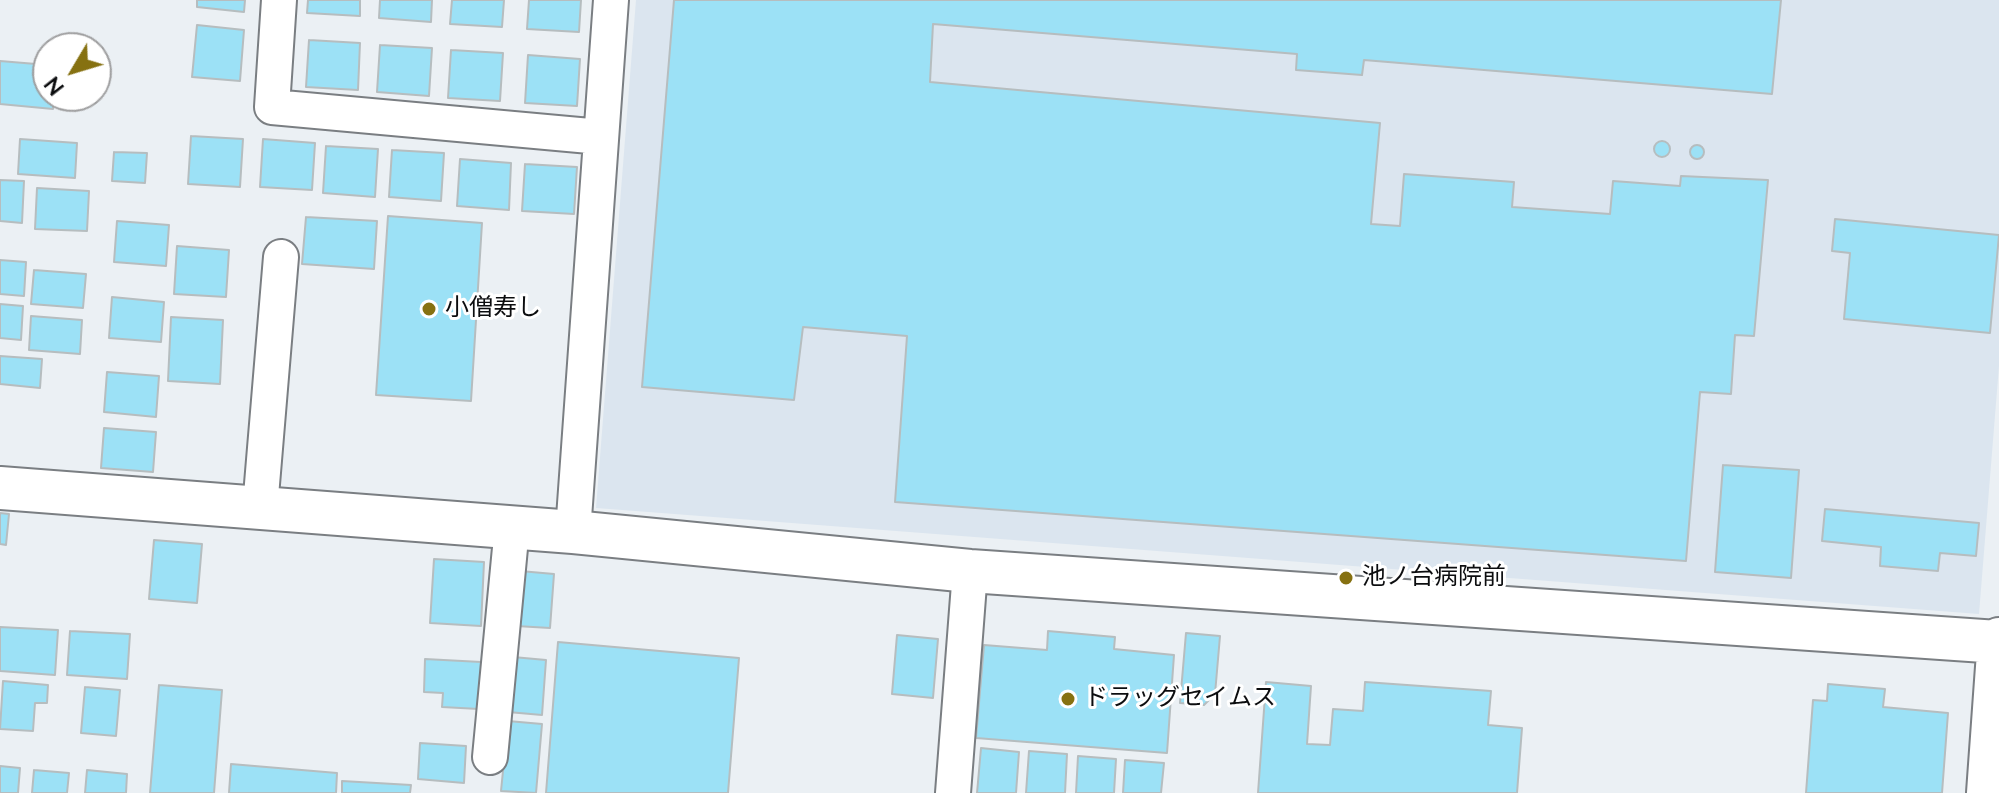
<!DOCTYPE html>
<meta charset="utf-8">
<style>
body{margin:0}
#map{position:relative;width:1999px;height:793px;overflow:hidden;background:#ebf0f4;font-family:"Nunito Sans",sans-serif}
canvas{display:block}
.north{position:absolute;left:32px;top:32px;width:80px;height:80px;box-sizing:border-box;background:#fff;border:2px solid #9e9e9f;border-radius:50%;rotate:232deg;font-size:22px;font-weight:700;line-height:32px;text-align:center;color:#0c0d0f}
.north::after{content:'';display:block;margin:auto;width:28px;height:36px;background:#867111;clip-path:polygon(50% 0,100% 100%,50% 72%,0 100%)}
</style>
<div id="map">
<canvas width="1999" height="793"></canvas>
<div class="north">N</div>
</div>
<script>
const ctx = document.querySelector('canvas').getContext('2d');
ctx.lineJoin = 'round';
function fill(path, color) { ctx.fillStyle = color; ctx.fill(path, 'evenodd'); }
const poly = rows => new Path2D(rows.map(r => 'M' + r).join(''));
function strokePath(path, color, width, dash) { ctx.strokeStyle = color; ctx.lineWidth = width; ctx.lineCap = dash ? 'butt' : 'round'; ctx.setLineDash(dash || []); ctx.stroke(path); }
function write(font, color, halo, rows, align = 'center') {
  ctx.font = font + ' "Nunito Sans","Noto Sans JP",sans-serif'; ctx.lineWidth = 6; ctx.setLineDash([]); ctx.textBaseline = 'middle'; ctx.strokeStyle = halo; ctx.fillStyle = color; for (const [text, x, y, turn = 0] of rows) {
    ctx.save(); ctx.translate(x, y); ctx.rotate((+turn || 0) * Math.PI / 180); ctx.textAlign = isNaN(turn) ? turn : align; if (halo) ctx.strokeText(text, 0, 0); ctx.fillText(text, 0, 0); ctx.restore();
  }
}
fill(poly([
 [636,0,1999,0,1999,366,1979,614,596,508]
]), '#dbe5ef');
const building = poly([
 [197,0,245,0,244,12,197,7,197,0],
 [308,0,360,0,360,16,307,13,308,0],
 [380,0,432,0,431,22,379,18,380,0],
 [452,0,504,0,502,27,450,24,452,0],
 [529,0,581,0,579,32,527,29,529,0],
 [674,0,1781,0,1772,94,1364,60,1362,75,1296,70,1297,54,933,24,930,82,1380,123,1371,224,1400,226,1404,174,1514,182,1512,207,1610,214,1613,181,1680,186,1681,176,1768,180,1754,336,1735,335,1731,394,1700,392,1686,561,895,502,907,336,803,327,794,400,642,387,674,0],
 [197,25,244,30,240,81,192,77,197,25],
 [309,40,360,43,358,90,306,87,309,40],
 [380,45,432,48,429,96,377,92,380,45],
 [451,50,503,53,500,101,448,98,451,50],
 [528,55,580,59,577,106,525,103,528,55],
 [0,61,48,65,48,96,54,96,53,109,0,104,0,61],
 [191,136,243,139,240,187,188,184,191,136],
 [20,139,77,143,75,178,18,174,20,139],
 [263,139,315,143,312,190,260,187,263,139],
 '1654 149a8 8 0 1 1 16 0a8 8 0 1 1-16 0Z',
 '1690 152a7 7 0 1 1 14 0a7 7 0 1 1-14 0Z',
 [326,146,378,149,375,197,323,193,326,146],
 [392,150,444,153,441,201,389,197,392,150],
 [114,152,147,153,145,183,112,181,114,152],
 [460,159,511,163,509,210,457,206,460,159],
 [525,164,577,167,574,214,522,211,525,164],
 [0,180,24,181,22,223,0,221,0,180],
 [37,188,89,191,87,231,35,229,37,188],
 [388,216,482,223,471,401,376,395,388,216],
 [306,217,377,221,374,269,302,264,306,217],
 [1835,219,1999,235,1990,333,1844,319,1850,253,1832,251,1835,219],
 [117,221,169,225,166,266,114,262,117,221],
 [177,246,229,250,226,297,174,294,177,246],
 [0,260,26,262,24,296,0,294,0,260],
 [34,270,86,274,83,308,31,304,34,270],
 [112,297,164,302,161,342,109,338,112,297],
 [0,304,23,306,21,340,0,338,0,304],
 [31,316,82,320,80,354,29,350,31,316],
 [171,317,223,320,220,384,168,381,171,317],
 [0,356,42,359,40,388,0,384,0,356],
 [107,372,159,376,156,417,104,412,107,372],
 [104,428,156,432,153,472,101,468,104,428],
 [1723,465,1799,470,1791,578,1715,572,1723,465],
 [1825,509,1979,523,1976,556,1940,553,1938,571,1880,566,1881,547,1822,541,1825,509],
 [0,513,9,514,6,545,0,544,0,513],
 [154,540,202,544,197,603,149,599,154,540],
 [434,559,484,562,481,626,430,623,434,559],
 [520,571,554,574,550,628,516,626,520,571],
 [0,627,58,630,55,675,0,671,0,627],
 [70,631,130,634,127,679,67,675,70,631],
 [1048,631,1115,637,1114,649,1174,655,1167,753,976,738,984,645,1047,650,1048,631],
 [1186,633,1220,636,1215,694,1204,705,1180,703,1186,633],
 [897,635,938,639,933,698,892,694,897,635],
 [558,642,739,658,728,793,546,793,558,642],
 [513,657,546,660,542,715,508,712,513,657],
 [425,659,481,662,479,709,442,707,443,693,424,692,425,659],
 [3,681,48,685,47,703,35,703,33,731,0,729,3,681],
 [1266,682,1311,686,1307,744,1330,745,1333,709,1363,711,1365,682,1491,691,1488,725,1522,728,1517,793,1258,793,1266,682],
 [1828,684,1885,689,1883,707,1948,713,1942,793,1806,793,1813,700,1827,701,1828,684],
 [159,685,222,690,214,793,150,793,159,685],
 [85,687,120,690,116,736,81,733,85,687],
 [508,721,542,724,536,793,501,791,508,721],
 [420,743,466,746,464,783,418,779,420,743],
 [981,748,1019,752,1016,793,977,793,981,748],
 [1029,751,1067,754,1065,793,1026,793,1029,751],
 [1078,756,1116,759,1114,793,1076,793,1078,756],
 [1125,760,1164,763,1161,793,1123,793,1125,760],
 [231,764,337,773,336,793,229,793,231,764],
 [0,766,20,768,18,793,0,793,0,766],
 [34,770,69,773,67,793,32,793,34,770],
 [87,770,127,774,126,793,85,793,87,770],
 [342,781,411,785,410,793,342,793,342,781]
]);
fill(building, '#9ce1f6');
strokePath(building, '#b6bdbf', 2);
const minor = poly([
 [279,0,272,107,601,137],
 [260,508,281,257],
 [573,532,611,0],
 [490,757,512,527],
 [953,793,970,571]
]);
const tertiary = poly([
 [0,488,573,532,970,571,1999,642],
 [1988,793,1999,639]
]);
strokePath(minor, '#7a7e82', 38);
strokePath(tertiary, '#7a7e82', 46);
strokePath(minor, '#fff', 34);
strokePath(tertiary, '#fff', 42);
for (const [x, y, r, color] of [
 [429,309,8,"#867111"],
 [1346,578,8,"#867111"],
 [1068,699,8,"#867111"]
]) { const dot = new Path2D(); dot.arc(x, y, r, 0, 2 * Math.PI); ctx.fillStyle = color; ctx.fill(dot); strokePath(dot, '#fff', 3); }
write('24px', '#0c0d0f', '#fff', [
 ["小僧寿し",445,309],
 ["池ノ台病院前",1362,578],
 ["ドラッグセイムス",1084,699]
], 'left');
</script>
